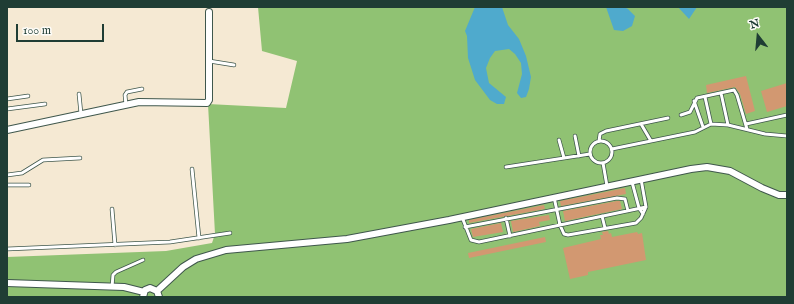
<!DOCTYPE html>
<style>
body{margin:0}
#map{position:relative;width:794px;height:304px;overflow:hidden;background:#f5e9d3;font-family:"IM FELL English",serif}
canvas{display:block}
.frame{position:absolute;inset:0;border:8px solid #1f3d34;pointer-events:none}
.north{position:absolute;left:738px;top:16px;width:40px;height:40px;-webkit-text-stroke:3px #fdfcf7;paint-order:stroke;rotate:344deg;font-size:11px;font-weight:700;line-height:16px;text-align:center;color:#1f3d34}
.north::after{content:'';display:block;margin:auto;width:14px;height:18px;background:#1f3d34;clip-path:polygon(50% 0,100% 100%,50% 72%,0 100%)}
.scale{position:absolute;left:16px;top:24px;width:88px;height:18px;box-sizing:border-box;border:2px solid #1f3d34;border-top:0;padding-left:5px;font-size:12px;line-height:14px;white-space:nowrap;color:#1f3d34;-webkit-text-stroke:3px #fdfcf7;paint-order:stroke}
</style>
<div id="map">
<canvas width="794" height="304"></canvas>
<div class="frame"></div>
<div class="north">N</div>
<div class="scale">100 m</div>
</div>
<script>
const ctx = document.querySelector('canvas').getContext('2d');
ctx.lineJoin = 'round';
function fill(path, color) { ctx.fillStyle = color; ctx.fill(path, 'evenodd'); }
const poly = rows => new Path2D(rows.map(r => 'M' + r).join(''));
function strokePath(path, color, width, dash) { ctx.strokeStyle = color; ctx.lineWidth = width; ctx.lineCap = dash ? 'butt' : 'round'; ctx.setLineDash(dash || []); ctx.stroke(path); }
fill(poly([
 [258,7,787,7,787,297,7,297,7,257,166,251,212,243,215,234,208,104,286,108,297,61,262,51]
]), '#90c273');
fill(poly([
 [475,7,502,7,508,25,519,39,526,56,531,77,529,89,526,97,521,98,517,93,522,74,521,63,515,54,509,49,495,51,490,58,486,68,489,83,506,97,504,104,497,104,490,100,475,80,468,58,467,36,465,31],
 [606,7,624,7,628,9,635,16,632,26,623,31,614,30],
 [678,7,697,7,689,19]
]), '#4faacd');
fill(poly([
 [746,76,755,111,746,114,740,94,735,87,707,93,706,85],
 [787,83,787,106,767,112,761,91],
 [625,188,626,194,561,206,560,201],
 [617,201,620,201,622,209,565,221,563,211],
 [544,205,545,209,469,223,469,220],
 [549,215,550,220,539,222,540,226,513,232,511,221],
 [501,223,503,232,473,237,471,229],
 [608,231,609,234,611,233,612,237,637,232,638,234,642,233,646,260,588,272,588,275,570,279,563,248,601,239,600,235,603,235,602,232],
 [545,237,546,242,469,258,468,253]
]), '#d29871');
const lane = poly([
 [209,61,234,65],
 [721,93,728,125],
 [79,94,81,114],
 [705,97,711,124],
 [7,99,28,96],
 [694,101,703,127],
 [126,105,125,95,127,92,142,89],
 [7,109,45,104],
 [681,115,690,112,697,98,734,90,737,95,747,129],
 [641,124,651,141],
 [746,124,787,115],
 [575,136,579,156],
 [559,140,564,158],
 '590 152a11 11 0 1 1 22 0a11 11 0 1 1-22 0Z',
 [599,141,600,134,606,131,668,118],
 [612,149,695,132,711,124,728,125,765,134,787,136],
 [603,163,607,186],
 [506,167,590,154],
 [192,169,199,238],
 [7,175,22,173,43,160,80,158],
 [632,182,639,208,643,214],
 [7,185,29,185],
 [554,197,560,225,564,234,568,235,636,223,641,218,646,207,641,179],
 [112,209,115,245],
 [602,216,605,228],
 [462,217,471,240,479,242,646,207],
 [506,218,510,236],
 [465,227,617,198,625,199,628,211],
 [7,249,170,242,230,233],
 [112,287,113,275,116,272,143,260]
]);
const street = poly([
 [7,130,139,102,207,103,209,100,209,12],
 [7,283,124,287,144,292],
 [157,291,183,267,196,259,226,250,347,239,449,220,691,169,707,167,730,171,762,188,779,195,787,195],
 [143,297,145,290,150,288,157,291,159,297]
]);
strokePath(lane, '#3f574c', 4.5);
strokePath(street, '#3f574c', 8);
strokePath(lane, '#fff', 3);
strokePath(street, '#fff', 6);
</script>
